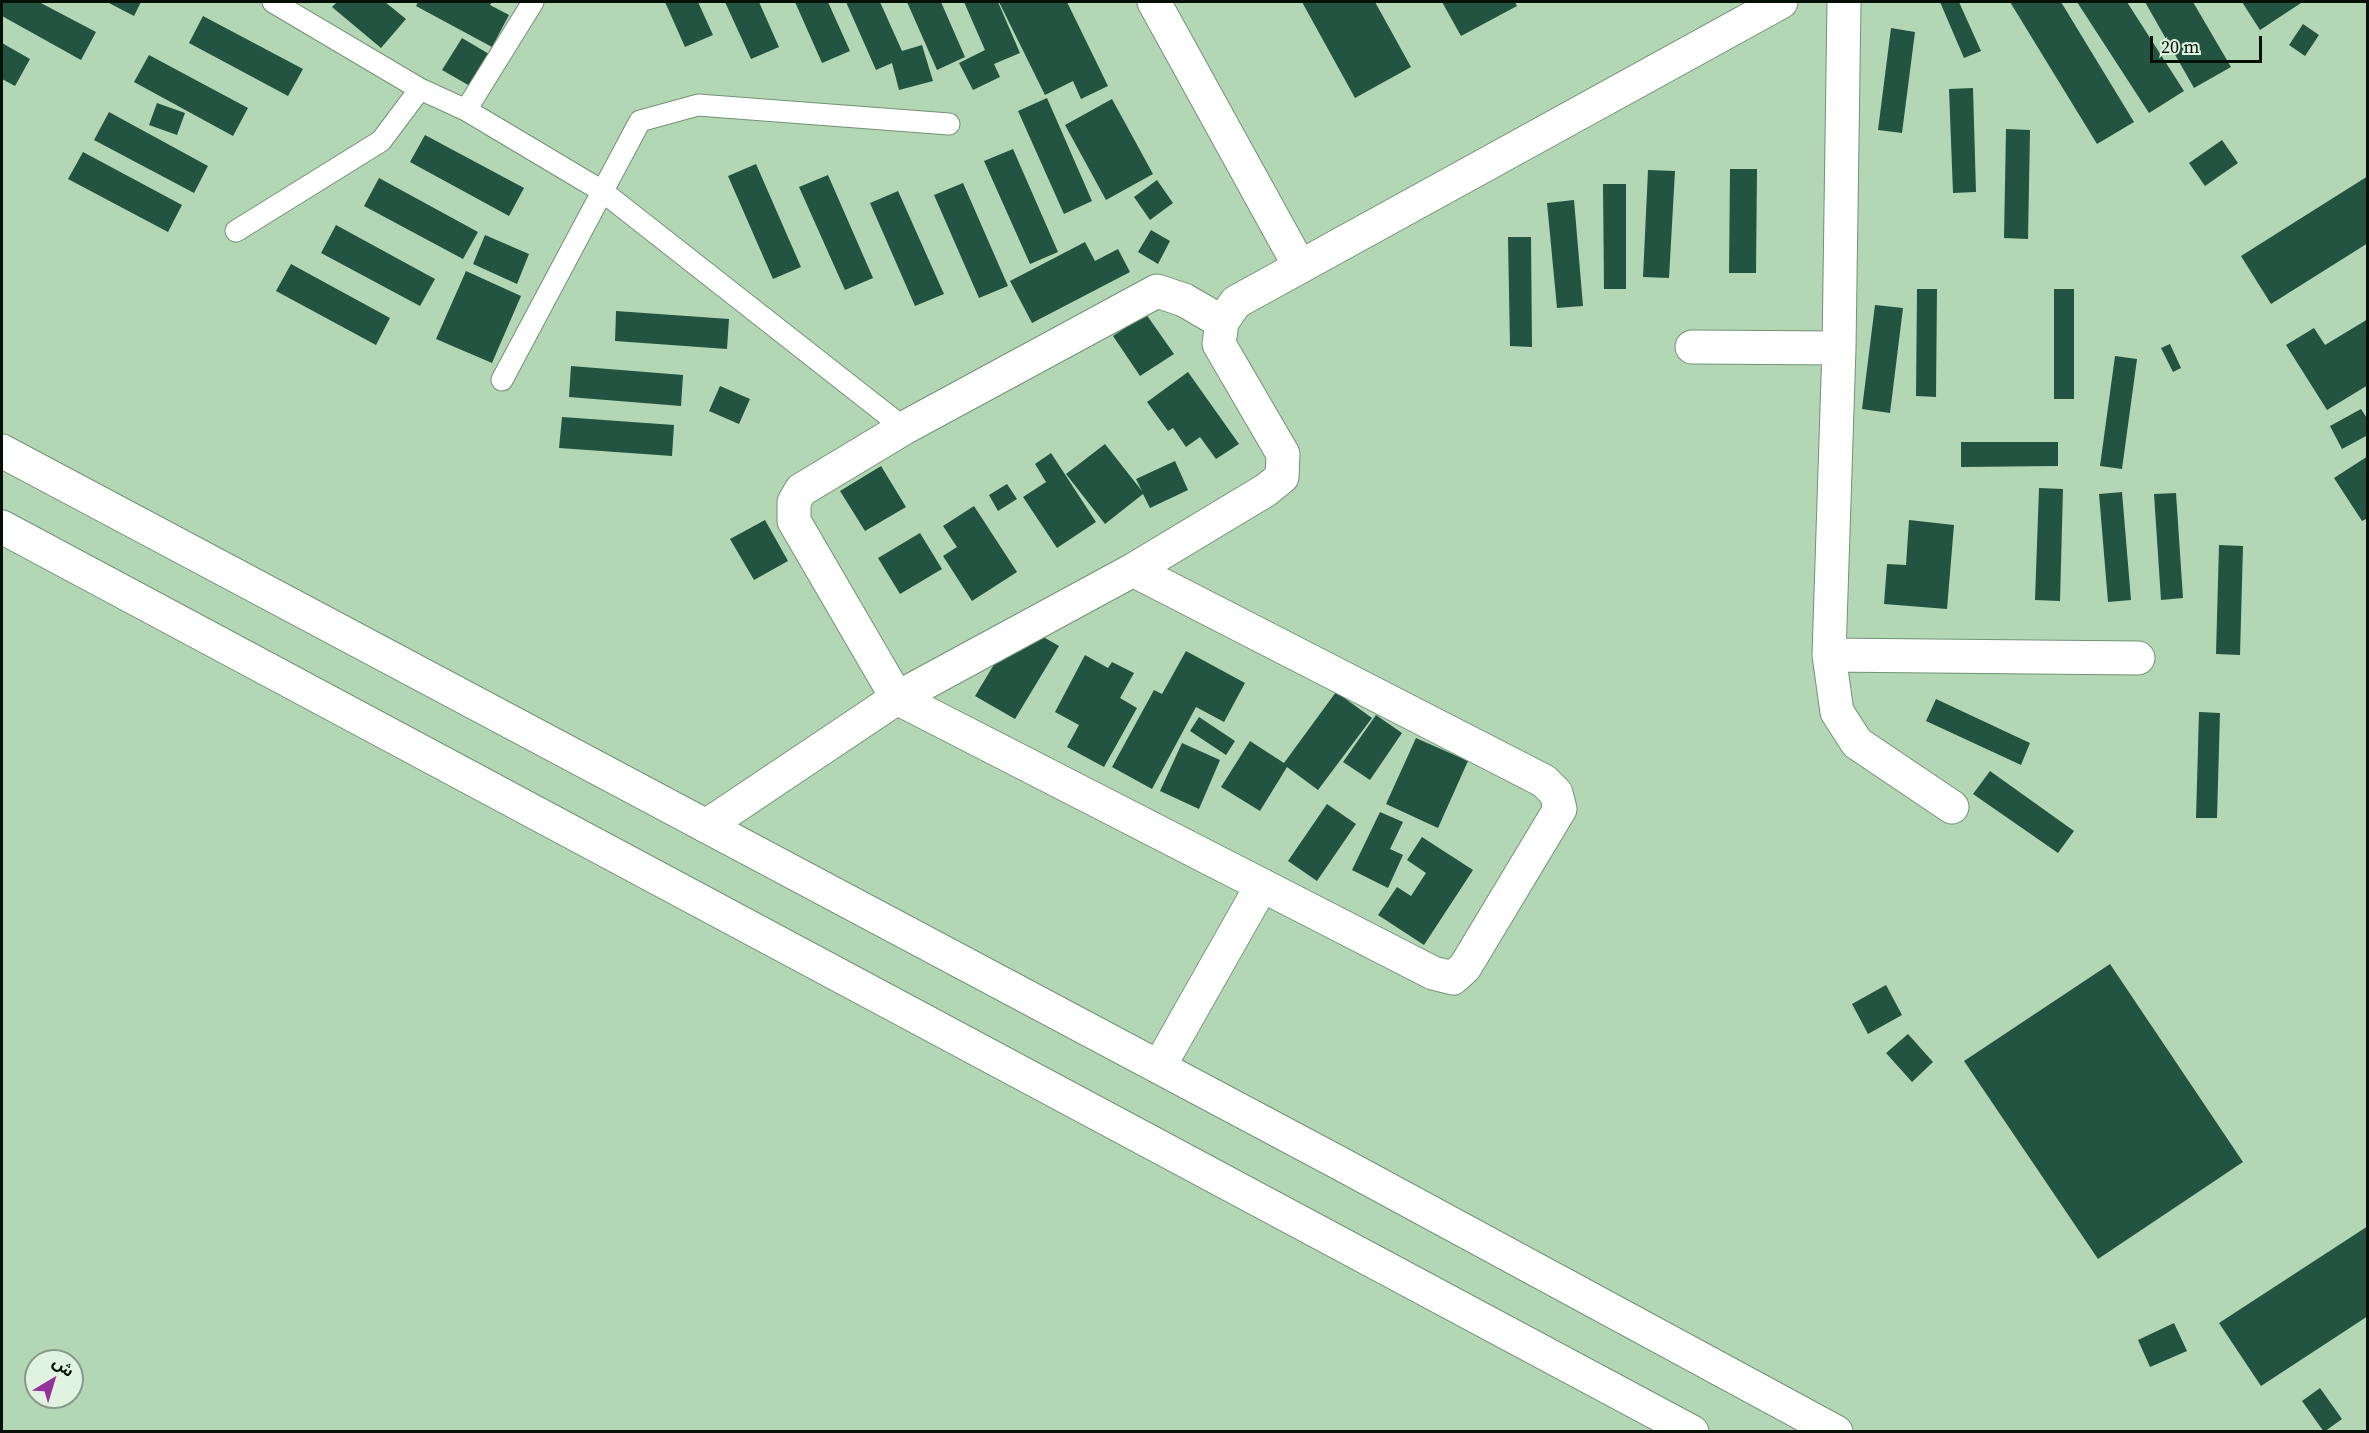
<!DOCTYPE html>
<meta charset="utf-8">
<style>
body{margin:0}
#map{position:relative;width:2369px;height:1433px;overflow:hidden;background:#b3d7b4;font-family:"Source Serif 4","Noto Sans Arabic",serif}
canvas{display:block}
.frame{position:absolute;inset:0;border:3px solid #051106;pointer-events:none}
.north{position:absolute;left:24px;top:1349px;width:60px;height:60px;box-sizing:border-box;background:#e0f3e1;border:2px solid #889989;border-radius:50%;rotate:38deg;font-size:16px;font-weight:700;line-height:24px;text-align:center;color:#051106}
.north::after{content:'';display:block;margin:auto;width:21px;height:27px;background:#96339a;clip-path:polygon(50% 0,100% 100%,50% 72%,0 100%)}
.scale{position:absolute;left:2150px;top:36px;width:112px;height:27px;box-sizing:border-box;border:3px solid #051106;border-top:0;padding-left:8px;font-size:18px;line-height:21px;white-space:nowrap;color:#051106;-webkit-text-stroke:4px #e0f3e1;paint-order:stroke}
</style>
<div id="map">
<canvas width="2369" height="1433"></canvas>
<div class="frame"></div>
<div class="north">ش</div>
<div class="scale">20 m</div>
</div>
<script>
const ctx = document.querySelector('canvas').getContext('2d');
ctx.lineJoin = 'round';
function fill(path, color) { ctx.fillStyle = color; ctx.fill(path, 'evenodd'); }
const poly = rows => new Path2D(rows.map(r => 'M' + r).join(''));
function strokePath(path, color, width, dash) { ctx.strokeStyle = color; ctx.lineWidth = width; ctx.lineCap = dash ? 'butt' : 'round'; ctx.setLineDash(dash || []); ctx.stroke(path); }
fill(poly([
 [2,2,39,2,96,32,81,60,2,16],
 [107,2,141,2,134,16],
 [337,2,385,2,406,19,381,48,332,7],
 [418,2,492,2,490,5,509,15,492,47,416,6],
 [665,2,698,2,713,35,685,47],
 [725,2,759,2,779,47,751,59],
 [795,2,828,2,850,51,822,63],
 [846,2,880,2,902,51,922,45,933,81,899,90,892,63,876,70],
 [907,2,941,2,965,57,937,70],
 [964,2,998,2,1020,53,994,64,1000,77,973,90,959,63,985,50],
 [999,2,1067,2,1108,86,1081,99,1073,81,1045,95],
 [1302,2,1375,2,1411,67,1355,98],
 [1442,2,1515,2,1517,6,1461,36],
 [1940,2,1959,2,1981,51,1964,58],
 [2010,2,2061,2,2134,122,2097,144],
 [2077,2,2127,2,2184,91,2149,113],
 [2145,2,2193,2,2231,67,2194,88],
 [2242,2,2300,2,2301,3,2260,30],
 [203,16,303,69,288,96,189,43],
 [2303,24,2319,35,2305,56,2289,45],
 [1891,28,1915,32,1902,133,1878,130],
 [462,38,489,54,470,86,442,70],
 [2,43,30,59,15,86,2,79],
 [149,55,248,108,233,136,134,82],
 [1973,88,1976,192,1953,193,1949,89],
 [1047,98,1092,201,1064,214,1018,111],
 [1112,99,1153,174,1106,200,1065,125],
 [157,103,185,113,177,135,149,125],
 [109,112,208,166,194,193,94,140],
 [2006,129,2030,130,2028,239,2004,238],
 [425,135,524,188,509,216,410,162],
 [2222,140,2238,163,2205,186,2189,163],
 [1013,149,1058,252,1030,264,984,161],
 [83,152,182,205,168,232,68,179],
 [756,164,801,267,773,279,728,176],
 [1730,169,1757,169,1756,273,1729,273],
 [1648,170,1675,171,1669,278,1643,277],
 [828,175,873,278,845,290,799,187],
 [2368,176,2368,243,2271,304,2241,256],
 [379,178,478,232,463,259,364,206],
 [1157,180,1173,203,1150,220,1134,197],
 [963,183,1008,286,979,298,934,195],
 [1603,184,1626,184,1626,289,1604,289],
 [898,191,944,294,915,306,870,203],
 [1574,200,1583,306,1557,308,1547,203],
 [336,225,435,279,420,306,321,253],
 [1151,230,1170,241,1158,264,1138,252],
 [485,235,529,254,517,284,473,264],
 [1508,237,1531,237,1532,347,1510,346],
 [1085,242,1095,261,1118,249,1130,272,1032,323,1010,281],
 [291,264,390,318,376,345,276,291],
 [466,271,521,296,492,363,436,339],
 [1917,289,1937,289,1936,397,1916,396],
 [2054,289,2074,289,2074,399,2054,399],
 [1875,305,1903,308,1890,413,1862,409],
 [616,311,729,319,727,349,615,341],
 [1146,314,1174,354,1140,376,1113,336],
 [2368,319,2368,385,2327,410,2286,345,2314,328,2325,345],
 [2170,344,2181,368,2173,372,2161,348],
 [2115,356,2137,359,2122,469,2100,466],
 [571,366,683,375,681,406,569,397],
 [1188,372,1239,444,1216,459,1200,437,1186,447,1173,428,1168,431,1147,402],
 [720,386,750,399,739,424,709,411],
 [2361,409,2368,420,2368,435,2342,449,2330,426],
 [562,417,674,425,672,456,559,448],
 [1961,442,2058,442,2058,466,1961,467],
 [1105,444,1142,491,1136,479,1175,461,1188,490,1150,508,1143,494,1105,524,1066,474],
 [1051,453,1096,522,1057,548,1023,497,1046,482,1035,464],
 [2368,456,2368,518,2362,521,2334,478],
 [881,466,906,507,865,531,840,491],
 [1007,484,1017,499,998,511,989,495],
 [2039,488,2063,489,2060,601,2035,600],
 [2122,492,2131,600,2108,602,2099,494],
 [2176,493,2183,598,2161,600,2154,494],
 [974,506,1017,572,972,601,943,556,957,547,943,526],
 [765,520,788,561,754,580,730,539],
 [1909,520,1954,525,1947,609,1884,604,1887,564,1906,565],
 [920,533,942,569,900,594,878,558],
 [2219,545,2243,546,2240,655,2216,654],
 [1019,623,1059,646,1015,719,975,696],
 [1186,651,1245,683,1224,722,1196,707,1152,789,1112,767,1154,690,1162,694],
 [1085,655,1108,668,1112,662,1134,673,1120,698,1137,708,1104,767,1067,747,1079,725,1055,712],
 [1336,692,1372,718,1318,790,1287,767,1260,811,1221,787,1250,741,1284,763],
 [1936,699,2030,743,2021,765,1926,721],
 [2199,712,2220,713,2217,818,2196,818],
 [1376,715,1402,733,1370,780,1343,762],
 [1199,717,1235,741,1226,755,1190,731],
 [1416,738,1468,761,1438,828,1386,804],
 [1182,743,1220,760,1199,809,1160,791],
 [1990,771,2074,831,2058,853,1973,794],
 [1327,804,1356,824,1317,881,1288,861],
 [1380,812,1403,822,1390,849,1403,855,1388,888,1352,870],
 [1422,837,1473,870,1424,945,1378,915,1397,887,1411,896,1426,873,1407,860],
 [2110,964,2243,1162,2098,1259,1964,1061],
 [1886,985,1902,1015,1868,1034,1852,1004],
 [1908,1034,1933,1062,1912,1082,1886,1053],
 [2368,1226,2368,1316,2261,1386,2219,1323],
 [2174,1323,2187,1351,2150,1367,2138,1340],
 [2320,1388,2342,1419,2324,1432,2302,1401]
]), '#235341');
const service = poly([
 [273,2,420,89,466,110,602,191,904,428],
 [466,110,533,2],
 [236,231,381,141,420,89],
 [502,380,640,121,698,105,949,124]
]);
const minor = poly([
 [1154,2,1300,267],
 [1844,2,1839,348,1829,655,1837,712,1857,743,1952,807],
 [1692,347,1839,348],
 [1133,570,1544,781,1556,793,1560,809,1465,967,1453,978,1433,973,897,698,794,521,794,502,801,490,904,428,1157,291,1184,300,1222,322],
 [1829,655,2138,658],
 [706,826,897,698,1133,570,1266,490,1282,477,1283,454,1219,344,1222,322,1236,302,1781,2],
 [1159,1067,1262,885]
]);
const secondary = poly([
 [2,451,1341,1164,1836,1432],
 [2,527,1692,1432]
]);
strokePath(service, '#709372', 23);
strokePath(minor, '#709372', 35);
strokePath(secondary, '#709372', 35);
strokePath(service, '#fff', 21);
strokePath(minor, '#fff', 33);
strokePath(secondary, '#fff', 33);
</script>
